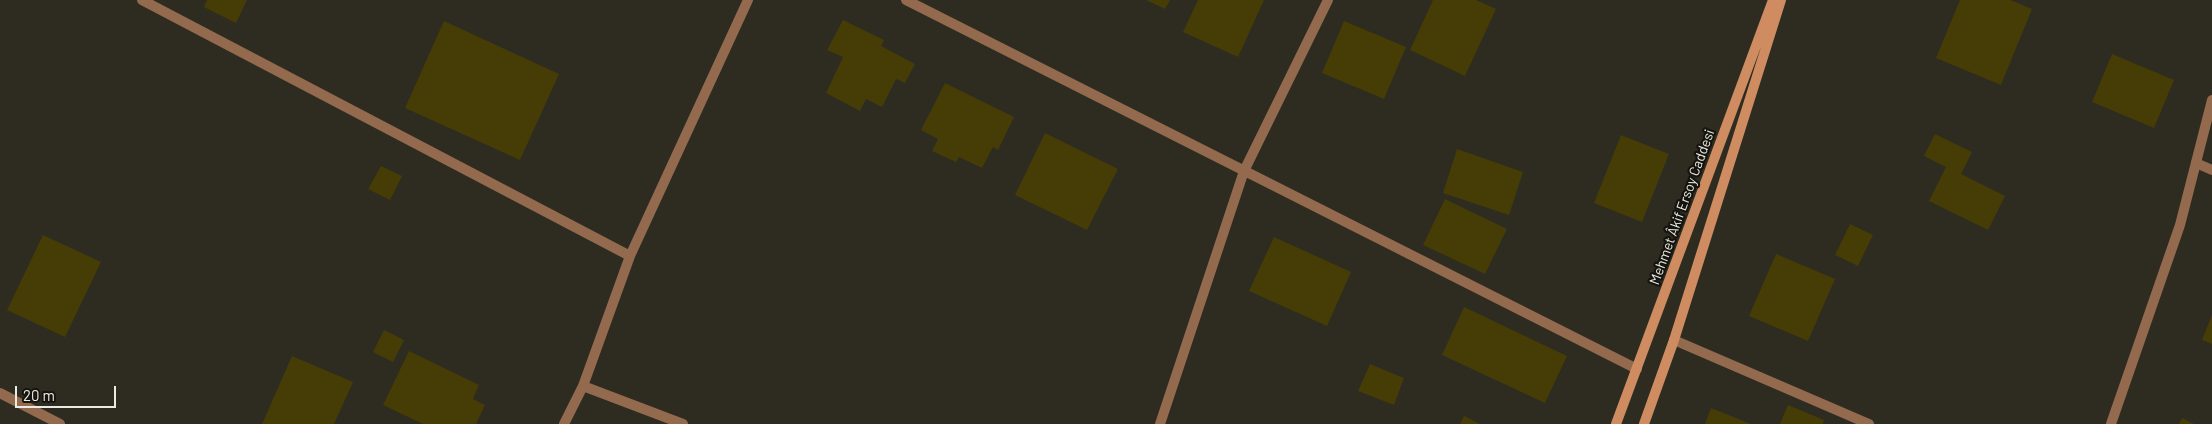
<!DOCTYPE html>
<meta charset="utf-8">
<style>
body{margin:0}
#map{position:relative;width:2212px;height:424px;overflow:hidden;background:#2e2c21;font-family:Barlow,sans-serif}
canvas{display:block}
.scale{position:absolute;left:15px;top:386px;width:101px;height:22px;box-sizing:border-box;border:2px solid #ecebe3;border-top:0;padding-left:6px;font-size:15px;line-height:18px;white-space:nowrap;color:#ecebe3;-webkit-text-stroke:4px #15140f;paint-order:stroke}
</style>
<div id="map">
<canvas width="2212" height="424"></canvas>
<div class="scale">20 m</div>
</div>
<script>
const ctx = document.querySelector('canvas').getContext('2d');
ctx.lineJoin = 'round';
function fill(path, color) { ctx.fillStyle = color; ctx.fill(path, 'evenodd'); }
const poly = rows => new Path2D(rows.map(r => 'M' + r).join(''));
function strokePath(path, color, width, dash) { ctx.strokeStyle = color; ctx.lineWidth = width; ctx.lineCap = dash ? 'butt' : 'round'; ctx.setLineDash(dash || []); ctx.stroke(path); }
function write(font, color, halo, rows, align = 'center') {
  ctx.font = font + ' Barlow,sans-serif'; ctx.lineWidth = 4.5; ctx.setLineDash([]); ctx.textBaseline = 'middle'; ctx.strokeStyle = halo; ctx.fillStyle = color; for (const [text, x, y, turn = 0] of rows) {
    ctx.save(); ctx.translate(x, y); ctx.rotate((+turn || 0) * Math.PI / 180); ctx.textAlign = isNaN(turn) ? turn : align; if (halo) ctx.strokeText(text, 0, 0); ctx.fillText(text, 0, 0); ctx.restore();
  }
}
fill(poly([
 [207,0,247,0,236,23,204,7],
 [1146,0,1170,0,1165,9],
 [1198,0,1264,0,1238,57,1183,32],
 [1433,0,1476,0,1496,9,1465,76,1410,50],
 [1960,0,2010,0,2032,9,2001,85,1936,58],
 [843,20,884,40,881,46,915,64,905,83,896,79,882,107,866,99,860,111,826,93,843,57,827,50],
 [444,21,559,74,520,160,405,108],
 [1344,21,1406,47,1384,99,1322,73],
 [2112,54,2174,80,2154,128,2092,102],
 [945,83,1014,117,998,150,993,147,982,168,959,157,956,162,932,151,938,139,921,130],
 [1045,133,1118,169,1087,230,1015,195],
 [1935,134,1972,152,1961,174,2005,196,1988,230,1929,201,1946,167,1924,156],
 [1621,135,1669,154,1642,222,1594,203],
 [1457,149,1523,172,1509,215,1443,193],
 [381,166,402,176,390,200,368,189],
 [1445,199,1507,229,1485,274,1423,245],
 [1850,224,1873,235,1858,266,1835,255],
 [43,235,101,262,65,337,7,310],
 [1274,237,1351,272,1327,326,1249,291],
 [1776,254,1835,279,1808,341,1749,316],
 [1464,307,1567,356,1545,403,1442,355],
 [2212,315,2212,344,2202,340],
 [384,330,404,340,393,362,373,352],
 [409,351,479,385,473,399,485,405,476,424,423,424,383,405],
 [292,356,353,382,334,424,262,424],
 [1370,364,1404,378,1394,405,1358,391],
 [1788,405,1824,420,1823,424,1780,424],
 [1711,408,1751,424,1705,424],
 [1464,416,1480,424,1460,424],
 [2182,418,2194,424,2179,424]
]), '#453c06');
strokePath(poly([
 [2196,163,2212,170]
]), '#946a4f', 10);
strokePath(poly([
 [142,0,630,256],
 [906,0,1637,369],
 [1674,340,1869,424],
 [583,386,683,424],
 [0,393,60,424],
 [564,424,583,386,630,256,748,0],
 [1160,424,1244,171,1328,0],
 [2111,424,2180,225,2212,100]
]), '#946a4f', 10);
strokePath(poly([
 [1616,424,1773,0],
 [1644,424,1674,340,1781,0]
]), '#cf8c61', 10);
write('14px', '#ecebe3', '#15140f', [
 ["Mehmet Âkif Ersoy Caddesi",1682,207,-70]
]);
</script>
